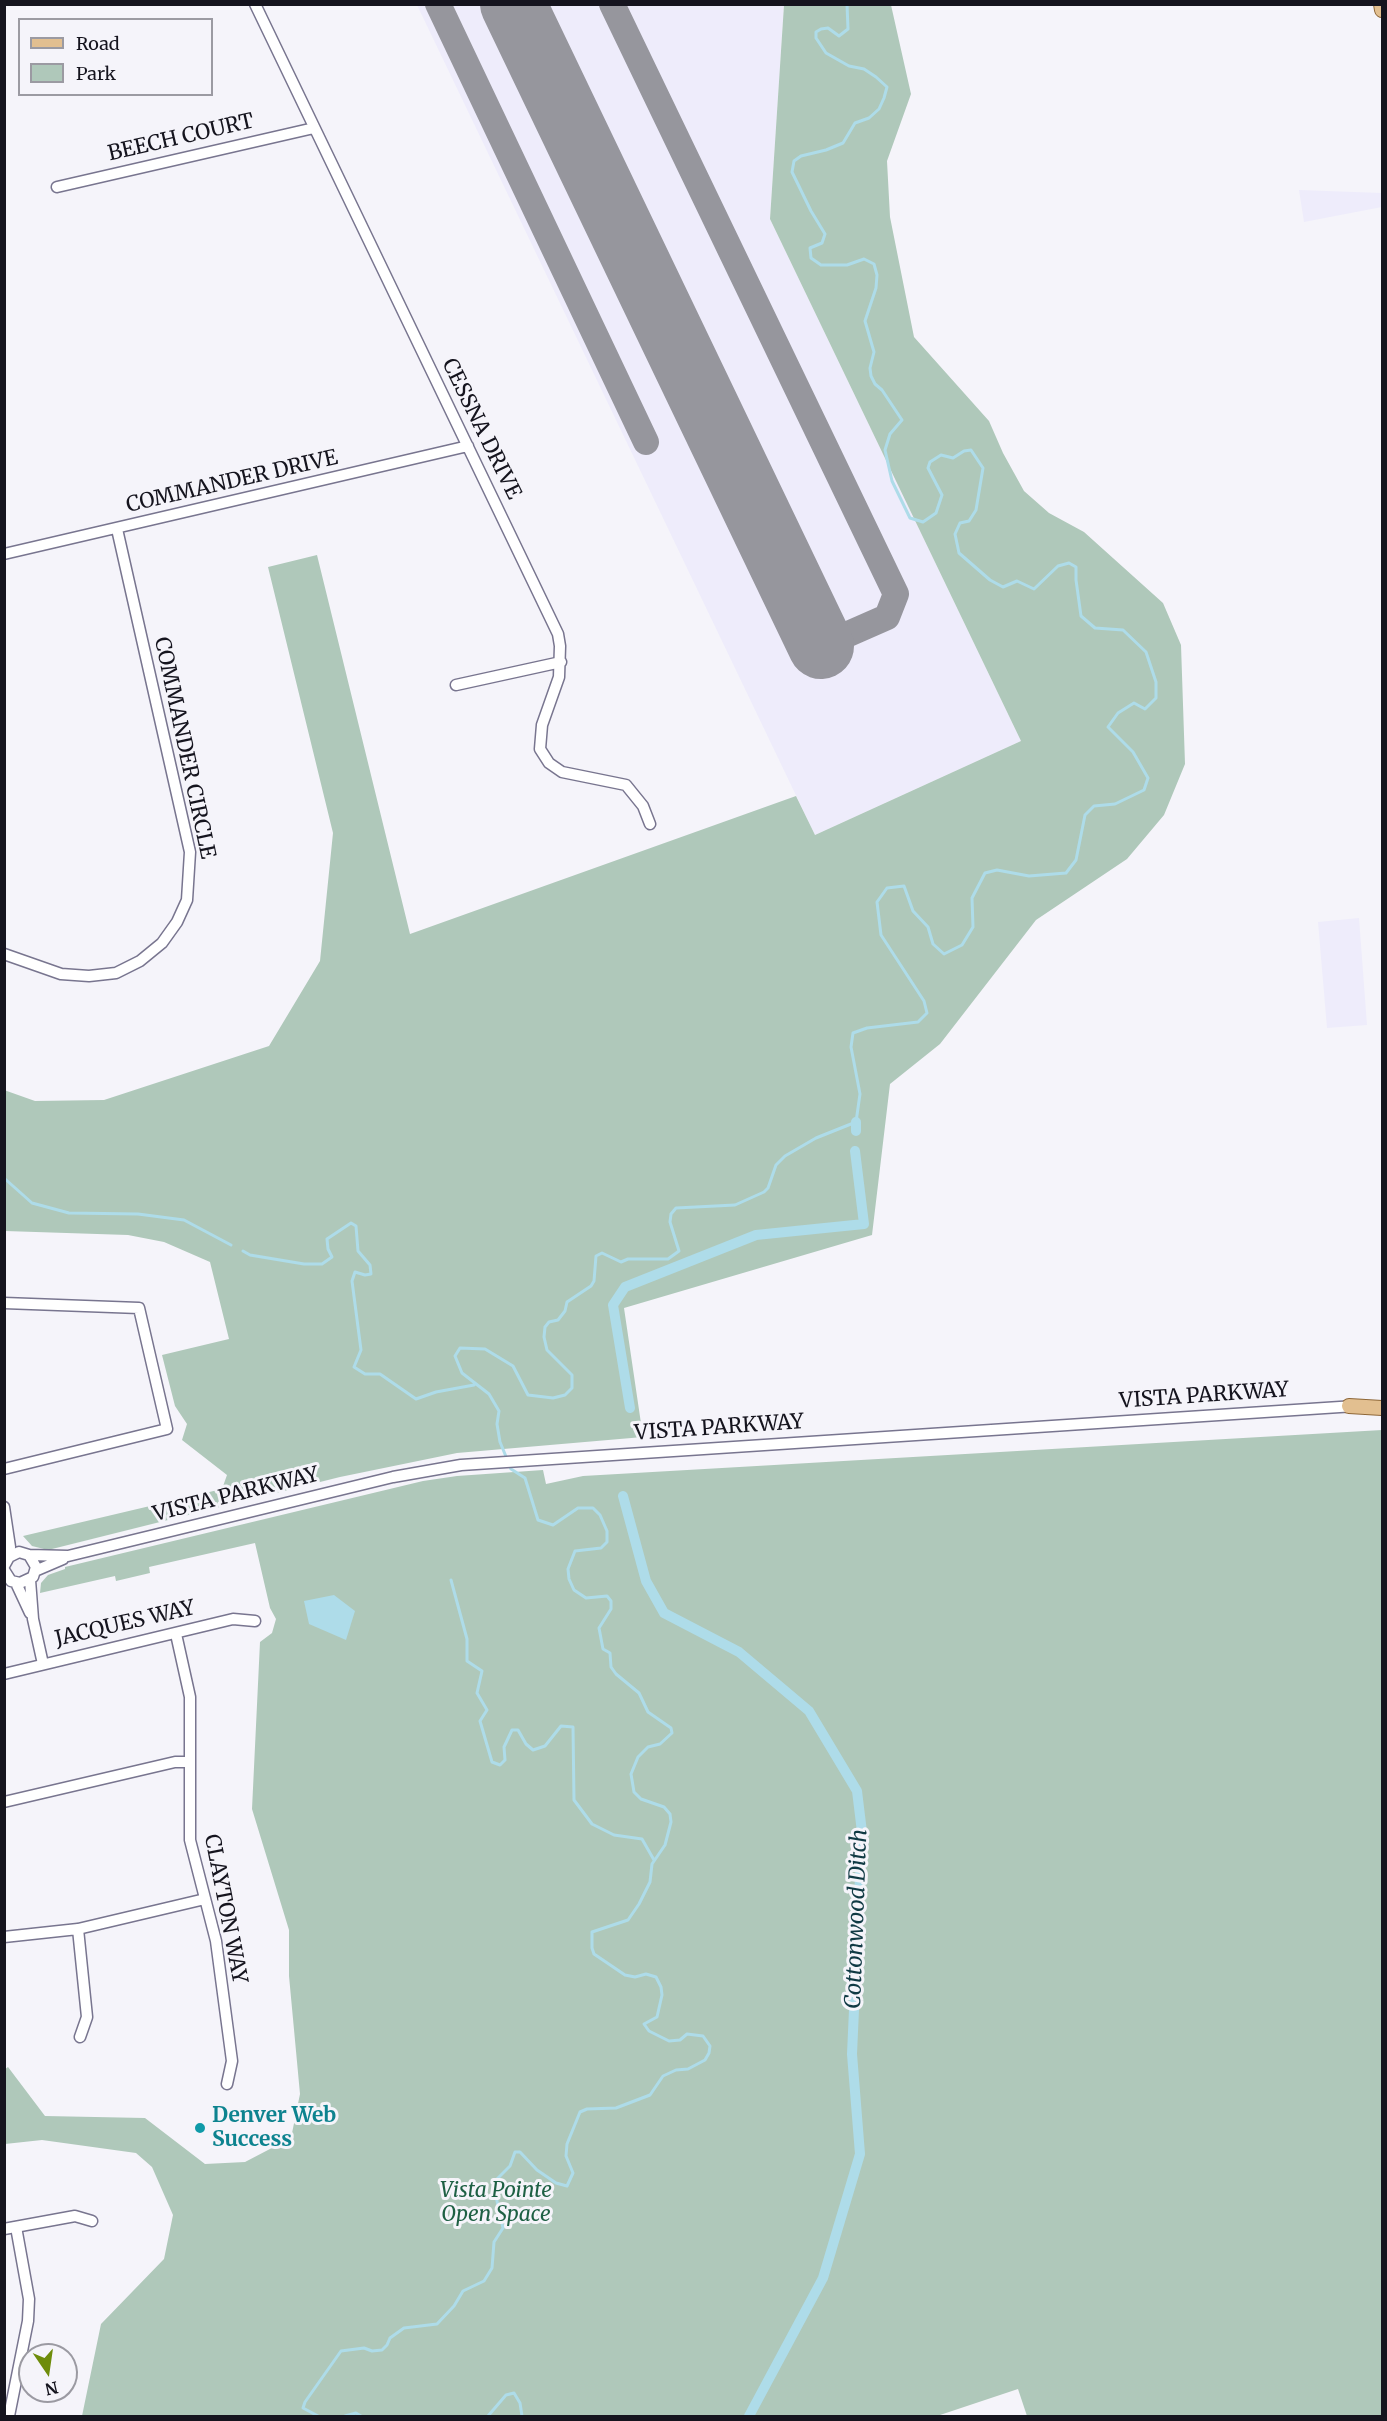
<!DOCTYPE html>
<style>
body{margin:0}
#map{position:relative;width:1387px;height:2421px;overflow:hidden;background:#f5f4fa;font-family:Merriweather,serif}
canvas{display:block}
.frame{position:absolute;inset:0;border:6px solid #15141e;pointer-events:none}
.legend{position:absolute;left:18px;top:18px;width:195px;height:78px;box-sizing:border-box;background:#f5f4fa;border:2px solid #9b9aa2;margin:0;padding:8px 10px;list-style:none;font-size:18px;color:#15141e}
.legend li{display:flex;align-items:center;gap:12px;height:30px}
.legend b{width:30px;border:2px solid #9b9aa2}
.north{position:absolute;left:18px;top:2343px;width:60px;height:60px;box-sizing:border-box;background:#f5f4fa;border:2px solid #9b9aa2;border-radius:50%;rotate:167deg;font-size:16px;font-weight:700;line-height:24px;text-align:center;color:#15141e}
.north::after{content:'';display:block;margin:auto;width:21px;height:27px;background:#6e8c0b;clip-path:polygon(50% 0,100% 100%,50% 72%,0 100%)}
</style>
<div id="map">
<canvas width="1387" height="2421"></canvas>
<div class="frame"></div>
<ul class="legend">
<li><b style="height:8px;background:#e2bf90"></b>Road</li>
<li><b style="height:16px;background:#afc8ba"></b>Park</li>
</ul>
<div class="north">N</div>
</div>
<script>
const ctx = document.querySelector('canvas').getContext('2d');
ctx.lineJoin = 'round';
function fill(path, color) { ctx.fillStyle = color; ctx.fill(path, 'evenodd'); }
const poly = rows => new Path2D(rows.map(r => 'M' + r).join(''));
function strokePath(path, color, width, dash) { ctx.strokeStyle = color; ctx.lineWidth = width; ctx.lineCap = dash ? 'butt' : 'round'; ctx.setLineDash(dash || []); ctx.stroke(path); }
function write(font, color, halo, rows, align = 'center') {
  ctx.font = font + ' Merriweather,serif'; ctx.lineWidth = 6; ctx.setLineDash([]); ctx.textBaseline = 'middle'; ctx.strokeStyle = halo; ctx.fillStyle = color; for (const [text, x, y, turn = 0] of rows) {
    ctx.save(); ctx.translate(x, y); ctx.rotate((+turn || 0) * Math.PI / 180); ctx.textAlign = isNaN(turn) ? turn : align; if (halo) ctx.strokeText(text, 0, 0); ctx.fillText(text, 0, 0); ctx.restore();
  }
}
fill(poly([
 [417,5,784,5,770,219,1021,741,815,835],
 [1299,190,1382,193,1382,207,1304,222],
 [1359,918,1367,1025,1327,1028,1318,922]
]), '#eeecfb');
fill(poly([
 [784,5,891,5,911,94,887,161,890,217,914,337,989,421,1003,453,1024,491,1049,513,1084,532,1163,603,1181,645,1185,764,1164,815,1127,859,1036,920,940,1044,890,1084,872,1235,624,1308,643,1437,457,1453,340,1477,48,1550,32,1546,23,1536,222,1489,227,1475,182,1440,187,1424,175,1406,162,1355,229,1339,210,1262,164,1242,128,1235,5,1231,4,1090,35,1101,104,1100,269,1046,320,961,333,833,268,567,317,555,410,934,796,796,815,835,1021,741,770,219],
 [1382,1430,1382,2416,1027,2416,1018,2389,937,2416,82,2416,101,2324,164,2259,173,2215,152,2167,136,2153,42,2140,5,2144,4,2070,8,2067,45,2116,145,2118,205,2164,245,2162,291,2138,300,2094,289,1976,289,1930,252,1809,260,1642,272,1633,276,1619,270,1608,255,1543,149,1567,150,1573,116,1581,115,1576,40,1593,41,1583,48,1575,65,1569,65,1567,423,1481,457,1476,543,1470,546,1484,583,1476]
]), '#afc8ba');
fill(poly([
 [334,1595,355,1611,346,1640,309,1624,304,1601]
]), '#aedce9');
strokePath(poly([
 [4,1178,32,1203,69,1213,138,1214,184,1220,231,1245],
 [243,1251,250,1255,304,1264,322,1264,332,1257,328,1249,327,1239,351,1223,356,1226,358,1251,370,1265,371,1274,365,1275,355,1272,352,1281,361,1350,354,1367,365,1374,380,1374,416,1399,436,1392,474,1385],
 [507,1459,500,1442,497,1424,499,1411,489,1394,462,1373,455,1356,460,1348,485,1349,513,1366,528,1395,553,1398,565,1395,572,1388,572,1375,547,1350,544,1337,545,1327,549,1322,558,1320,565,1311,567,1302,591,1286,594,1281,596,1256,602,1253,621,1262,628,1259,668,1259,679,1251,670,1222,671,1214,676,1208,735,1205,764,1192,768,1188,776,1165,785,1156,816,1138,856,1122,860,1094,851,1047,853,1033,867,1028,918,1022,927,1013,924,1001,881,935,877,902,887,888,904,886,913,911,928,927,933,944,944,954,962,945,973,927,972,898,985,873,997,870,1029,876,1066,873,1076,860,1085,815,1094,806,1115,804,1144,790,1148,778,1133,752,1108,727,1118,713,1134,703,1145,709,1156,698,1156,682,1146,652,1123,630,1095,628,1081,616,1076,580,1076,567,1069,563,1058,566,1034,589,1017,581,1003,587,990,580,959,553,955,534,960,523,969,521,976,510,983,468,971,450,964,451,953,458,941,455,930,462,928,468,942,495,936,513,923,522,910,518,892,481,885,450,890,434,902,420,882,390,875,384,871,376,870,368,874,352,865,321,876,288,877,275,874,264,864,259,847,265,821,265,811,258,810,248,822,243,825,234,811,211,792,172,794,161,801,156,826,150,843,143,855,123,869,118,879,109,884,98,887,87,876,77,864,69,849,66,826,53,816,38,816,32,821,29,828,28,839,36,848,29,847,4],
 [451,1580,467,1639,467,1661,482,1671,477,1693,487,1710,480,1721,492,1762,500,1765,505,1760,504,1747,512,1730,518,1730,526,1744,533,1750,545,1746,561,1726,573,1727,574,1800,592,1824,614,1835,642,1839,654,1860],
 [318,2416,303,2408,305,2402,341,2351,364,2348,372,2351,382,2350,387,2345,390,2338,404,2328,437,2324,454,2306,463,2291,484,2281,492,2268,494,2242,503,2228,493,2183,510,2166,515,2152,520,2152,537,2170,556,2183,567,2186,573,2173,566,2156,567,2144,580,2112,587,2109,616,2108,650,2095,663,2076,676,2070,688,2069,705,2060,709,2053,710,2046,703,2036,687,2034,680,2040,669,2041,649,2031,644,2024,657,2017,662,1995,661,1987,656,1977,646,1974,635,1977,625,1975,594,1954,592,1948,592,1932,628,1920,639,1904,650,1882,652,1864,665,1845,671,1822,670,1814,664,1807,641,1799,634,1792,631,1774,638,1757,648,1747,660,1744,672,1733,671,1728,648,1712,639,1693,616,1674,611,1667,610,1653,603,1649,599,1628,611,1609,611,1601,607,1596,586,1598,574,1590,569,1579,568,1569,575,1551,601,1548,607,1542,607,1531,600,1515,593,1508,578,1508,553,1525,538,1520,525,1478,511,1469,509,1465],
 [345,2416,356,2413,361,2416],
 [488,2416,506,2395,514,2393,520,2403,522,2416]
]), '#aedce9', 3);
strokePath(poly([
 [856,1122,856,1131],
 [630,1408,613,1305,625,1287,756,1235,864,1224,855,1151],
 [623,1496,646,1581,664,1613,739,1652,809,1711,857,1791,862,1832,852,2054,860,2154,823,2278,749,2416]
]), '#aedce9', 10);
strokePath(poly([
 [438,4,646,442],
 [612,4,896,594,887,617,821,646]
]), '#96969d', 26);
strokePath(poly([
 [513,4,821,646]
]), '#96969d', 66);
const minor = poly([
 [255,4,558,634,560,646,559,677,542,725,540,749,549,763,562,772,626,785,643,806,650,824],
 [57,187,314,128],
 [4,554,468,446],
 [456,685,561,662],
 [4,954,61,974,89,976,116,973,140,961,162,943,177,922,187,900,190,852,117,529],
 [4,1303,139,1308,167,1429,4,1469],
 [4,1507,10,1547,9,1557],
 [29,1555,68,1556,393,1477,461,1465,1355,1406],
 [4,1566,9,1557,19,1552,29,1555,36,1567,33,1577,20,1583,11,1581,4,1570],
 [35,1571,63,1559],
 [30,1580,33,1619,43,1664],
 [16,1583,30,1613],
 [176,1634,190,1697,190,1840,216,1941,232,2061,227,2084],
 [4,1674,233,1619,255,1621],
 [4,1802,175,1762,188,1762],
 [78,1929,87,2017,80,2037],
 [4,1937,78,1929,205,1899],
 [4,2229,75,2216,92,2221],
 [9,2416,28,2321,29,2299,16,2227]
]);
const major = poly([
 [1381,4,1382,10],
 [1349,1406,1382,1408]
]);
strokePath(minor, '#78758f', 13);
strokePath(major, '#8e6738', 16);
strokePath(minor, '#fff', 10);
strokePath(major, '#e2bf90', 14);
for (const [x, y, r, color] of [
 [200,2128,6,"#0f9aa8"]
]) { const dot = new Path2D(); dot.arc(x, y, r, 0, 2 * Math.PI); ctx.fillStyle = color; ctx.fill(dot); strokePath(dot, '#f5f4fa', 2); }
write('21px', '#15141e', '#f5f4fa', [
 ["BEECH COURT",181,138,-13],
 ["CESSNA DRIVE",481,429,64],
 ["COMMANDER DRIVE",232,482,-13],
 ["COMMANDER CIRCLE",184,748,78],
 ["VISTA PARKWAY",1204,1396,-4],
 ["VISTA PARKWAY",719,1428,-4],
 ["VISTA PARKWAY",236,1495,-14],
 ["JACQUES WAY",125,1624,-13],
 ["CLAYTON WAY",225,1909,79]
]);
write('bold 21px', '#0d838f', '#f5f4fa', [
 ["Denver Web",212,2116],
 ["Success",212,2140]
], 'left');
write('italic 21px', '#1e6044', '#f5f4fa', [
 ["Vista Pointe",496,2191],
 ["Open Space",496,2215]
]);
write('italic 22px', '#103a44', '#f5f4fa', [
 ["Cottonwood Ditch",857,1919,-88]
]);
</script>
